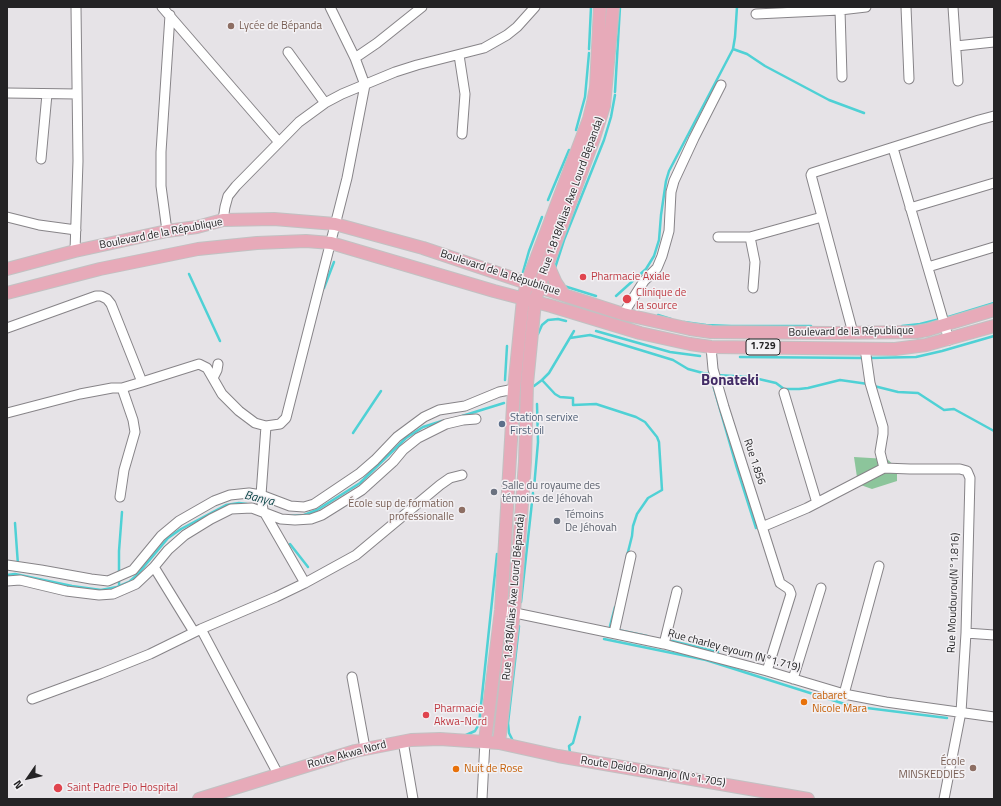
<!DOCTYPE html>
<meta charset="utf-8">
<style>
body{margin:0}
#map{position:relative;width:1001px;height:806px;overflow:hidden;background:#e6e3e7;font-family:"Titillium Web",sans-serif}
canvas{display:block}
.frame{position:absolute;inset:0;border:8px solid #242325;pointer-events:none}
.north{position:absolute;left:8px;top:758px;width:40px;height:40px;-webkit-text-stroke:3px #f3f1f4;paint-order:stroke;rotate:236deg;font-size:11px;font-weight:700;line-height:16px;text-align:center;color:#242325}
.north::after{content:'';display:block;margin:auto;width:14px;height:18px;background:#242325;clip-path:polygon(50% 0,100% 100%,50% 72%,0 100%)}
</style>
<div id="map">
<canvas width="1001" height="806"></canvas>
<div class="frame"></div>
<div class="north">N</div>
</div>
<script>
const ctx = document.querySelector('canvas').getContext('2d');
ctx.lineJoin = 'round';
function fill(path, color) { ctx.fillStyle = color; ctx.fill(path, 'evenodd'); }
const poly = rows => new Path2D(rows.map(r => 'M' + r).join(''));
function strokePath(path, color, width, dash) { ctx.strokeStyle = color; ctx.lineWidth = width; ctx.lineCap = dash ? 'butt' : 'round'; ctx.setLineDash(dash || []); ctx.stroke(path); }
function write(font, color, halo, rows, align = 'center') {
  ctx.font = font + ' "Titillium Web",sans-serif'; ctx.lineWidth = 3; ctx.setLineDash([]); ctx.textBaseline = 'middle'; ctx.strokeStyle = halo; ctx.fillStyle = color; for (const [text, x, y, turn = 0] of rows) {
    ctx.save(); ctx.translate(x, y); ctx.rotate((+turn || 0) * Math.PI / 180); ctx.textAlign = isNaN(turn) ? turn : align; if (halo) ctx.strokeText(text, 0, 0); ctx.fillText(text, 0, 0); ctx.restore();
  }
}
fill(poly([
 [854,457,887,459,897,468,897,481,872,489,858,484]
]), '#8cc59b');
strokePath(poly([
 [589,49,591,7],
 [733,49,747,54,765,66,829,100,864,113],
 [615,92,620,7],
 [576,130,585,97,589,53],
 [548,200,569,150],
 [555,268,564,240,604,140,611,117,615,95],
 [523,272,529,251,542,217],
 [189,274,220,341],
 [564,286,596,296],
 [324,288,334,262],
 [616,296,646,269,654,256,659,240,661,215,666,181,669,171,733,49,735,37,737,7],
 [658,315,671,319],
 [945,318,994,303],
 [684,322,706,325,731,326,811,326],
 [902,326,920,324,940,319],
 [596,331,670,352,700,356],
 [538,334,542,325,548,320,558,319,566,321],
 [570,338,590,335,601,338,673,360,688,369,703,373,712,374],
 [740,357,864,358],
 [869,358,916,357,942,351,994,336],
 [709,371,736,465,756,528],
 [717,375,750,377,776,383,784,389,799,389,808,388,840,380,868,384],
 [505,380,507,346],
 [542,380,555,394,560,397,573,398,573,405,596,404,636,417,645,422,657,437,659,442,662,490,648,498,637,514,633,526,632,536,627,556],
 [534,386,542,380,549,373,574,331],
 [874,386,898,392,918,393,944,410,954,409,994,431],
 [462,416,504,403],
 [353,433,381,391],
 [534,488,538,442,537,404],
 [290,516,304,515,317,510,360,483,406,438,423,427,442,421],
 [15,523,18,565],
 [290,544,308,567],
 [119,573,119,551,122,512],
 [7,575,15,574,72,586,101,590,117,587,129,582,137,575,168,538,181,529,226,505,239,503,247,504],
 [119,578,119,584],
 [521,602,533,493],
 [610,626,615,607],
 [618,630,647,636],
 [604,639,706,660,851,706,947,718],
 [672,641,718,652],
 [466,735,475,731,479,724,497,554],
 [513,741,509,733,508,723,519,626],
 [570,753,569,746,573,743,580,717]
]), '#4fd1d5', 2.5);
const minor = poly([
 [162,7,278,141],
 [330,7,355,58],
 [906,7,909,79],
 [953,7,958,81],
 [840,10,842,77],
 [756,14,840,10,866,7],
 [956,46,994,42],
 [288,52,325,103],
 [459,55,465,94,462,134],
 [7,93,77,94],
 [893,148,949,340],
 [41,159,47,94],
 [910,208,994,183],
 [7,217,39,225,76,230],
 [223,220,225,207,228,196,236,186,299,122,325,103,342,94,395,72,417,65,484,48,507,35,517,27,535,7],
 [167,231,161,186,161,152,170,15],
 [718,237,750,237,822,217],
 [750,237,755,262,753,288],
 [75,251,78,161,76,7],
 [928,267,994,247],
 [623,314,644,281,657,268,662,256,669,231,671,192,674,181,694,138,721,85],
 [7,328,96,296,101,296,107,299,111,304,142,382,122,388,112,388,80,394,7,413],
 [853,333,811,175,812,173,979,120,994,116],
 [711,347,713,369,724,407,780,583,789,589,791,594,767,671],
 [865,348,870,383,883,427,883,434,880,452,884,468],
 [213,378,217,370,218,364],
 [142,382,199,364,207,368,222,394,239,411,255,423,266,426,280,424,286,418,347,178,365,85,355,58,377,43,422,7],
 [784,393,817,503],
 [884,468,910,469,960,469,967,471,970,478,966,633,961,712,944,799],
 [120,497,124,470,135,432,133,420,122,388],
 [762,527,807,508,884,468],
 [7,565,41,570,91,579,108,581,133,570,161,536,179,521,214,501,230,495,249,493,261,495,290,506,304,507,314,504,360,473,375,460,397,437,424,417,439,410,465,406,499,392,514,389],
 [154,567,194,632],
 [7,581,20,580,66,591,99,595,113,594,136,584,154,567,168,550,185,535,211,519,231,509,252,508,281,519,295,520,311,519,322,515,362,490,393,462,403,450,418,438,446,424,463,420,476,419],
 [305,583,356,555,440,485,450,478,462,475],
 [501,610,664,644,767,671,844,694,886,702,994,717],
 [201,629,278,774],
 [614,633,631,556],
 [966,633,994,635],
 [664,644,677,591],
 [352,677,365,748],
 [793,679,821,588],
 [844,694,879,566],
 [32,699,100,674,150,654,201,629,276,597,305,583,263,510,261,495,266,426],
 [403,741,413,799],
 [482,799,485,741]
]);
const major = poly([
 [548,265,556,283,564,295],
 [7,269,75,251,167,231,197,227,223,220,274,219,335,224,423,248,539,287,623,314,690,329,711,332,832,333,916,332,927,330,994,310],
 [7,293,100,269,198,249,257,243,306,241,331,243,494,291,551,306,640,333,690,344,711,347,895,349,926,345,994,326],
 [485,741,501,610,514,389,523,299,527,283,589,119,593,103,596,87,600,7],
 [499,743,514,612,525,462,527,384,535,302,539,287,594,138,604,106,613,7],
 [199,799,355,751,411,740,440,739,499,743,558,756,808,799]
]);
strokePath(minor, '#878488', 11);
strokePath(major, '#c2c1c2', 14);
strokePath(minor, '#fff', 9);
strokePath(major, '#e7aab9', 12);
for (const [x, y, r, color] of [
 [231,26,4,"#8d6e63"],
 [583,277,4,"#e0444e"],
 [627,299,5,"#e0444e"],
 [502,424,4,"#5c6f8a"],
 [494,492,4,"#6b7280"],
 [462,510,4,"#8d6e63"],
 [557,521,4,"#6b7280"],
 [804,702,4,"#e8710a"],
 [426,715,4,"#e0444e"],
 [973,768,4,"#8d6e63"],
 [456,769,4,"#e8710a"],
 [58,788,5,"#e0444e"]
]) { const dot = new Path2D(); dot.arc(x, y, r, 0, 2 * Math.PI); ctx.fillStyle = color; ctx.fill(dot); strokePath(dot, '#f3f1f4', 1.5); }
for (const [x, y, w] of [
 [763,347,34]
]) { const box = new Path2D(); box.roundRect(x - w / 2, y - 8, w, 16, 3); ctx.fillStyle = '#f3f1f4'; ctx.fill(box); strokePath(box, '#242325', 1); }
write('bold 10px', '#242325', null, [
 ["1.729",763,347]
]);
write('11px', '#785e54', '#f3f1f4', [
 ["Lycée de Bépanda",239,26,"left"],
 ["École sup de formation",454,504],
 ["professionalle",454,517],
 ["École",965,762],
 ["MINSKEDDIES",965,775]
], 'right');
write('11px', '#242325', '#f3f1f4', [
 ["Rue 1.818(Alias Axe Lourd Bépanda)",572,196,-70],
 ["Boulevard de la République",161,234,-11],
 ["Boulevard de la République",500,273,18],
 ["Boulevard de la République",851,332,-1],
 ["Rue 1.856",754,462,72],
 ["Rue Moudourou(N°1.816)",954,593,-88],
 ["Rue 1.818(Alias Axe Lourd Bépanda)",514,597,-85],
 ["Rue charley eyoum (N°1.719)",734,651,15],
 ["Route Akwa Nord",347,755,-15],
 ["Route Deido Bonanjo (N°1.705)",653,772,9]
]);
write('11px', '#be3a42', '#f3f1f4', [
 ["Pharmacie Axiale",591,277],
 ["Clinique de",636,293],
 ["la source",636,306],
 ["Pharmacie",434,709],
 ["Akwa-Nord",434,722],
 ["Saint Padre Pio Hospital",67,788]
], 'left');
write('11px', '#4e5e75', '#f3f1f4', [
 ["Station servixe",510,418],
 ["First oil",510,431]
], 'left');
write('11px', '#5b616d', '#f3f1f4', [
 ["Salle du royaume des",502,486],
 ["témoins de Jéhovah",502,499],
 ["Témoins",565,515],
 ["De Jéhovah",565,528]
], 'left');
write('11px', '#c56008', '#f3f1f4', [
 ["cabaret",812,696],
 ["Nicole Mara",812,709],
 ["Nuit de Rose",464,769]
], 'left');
write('italic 12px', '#003e40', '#f3f1f4', [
 ["Banya",259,499,13]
]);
write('bold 15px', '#422b66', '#f3f1f4', [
 ["Bonateki",730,381]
]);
</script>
